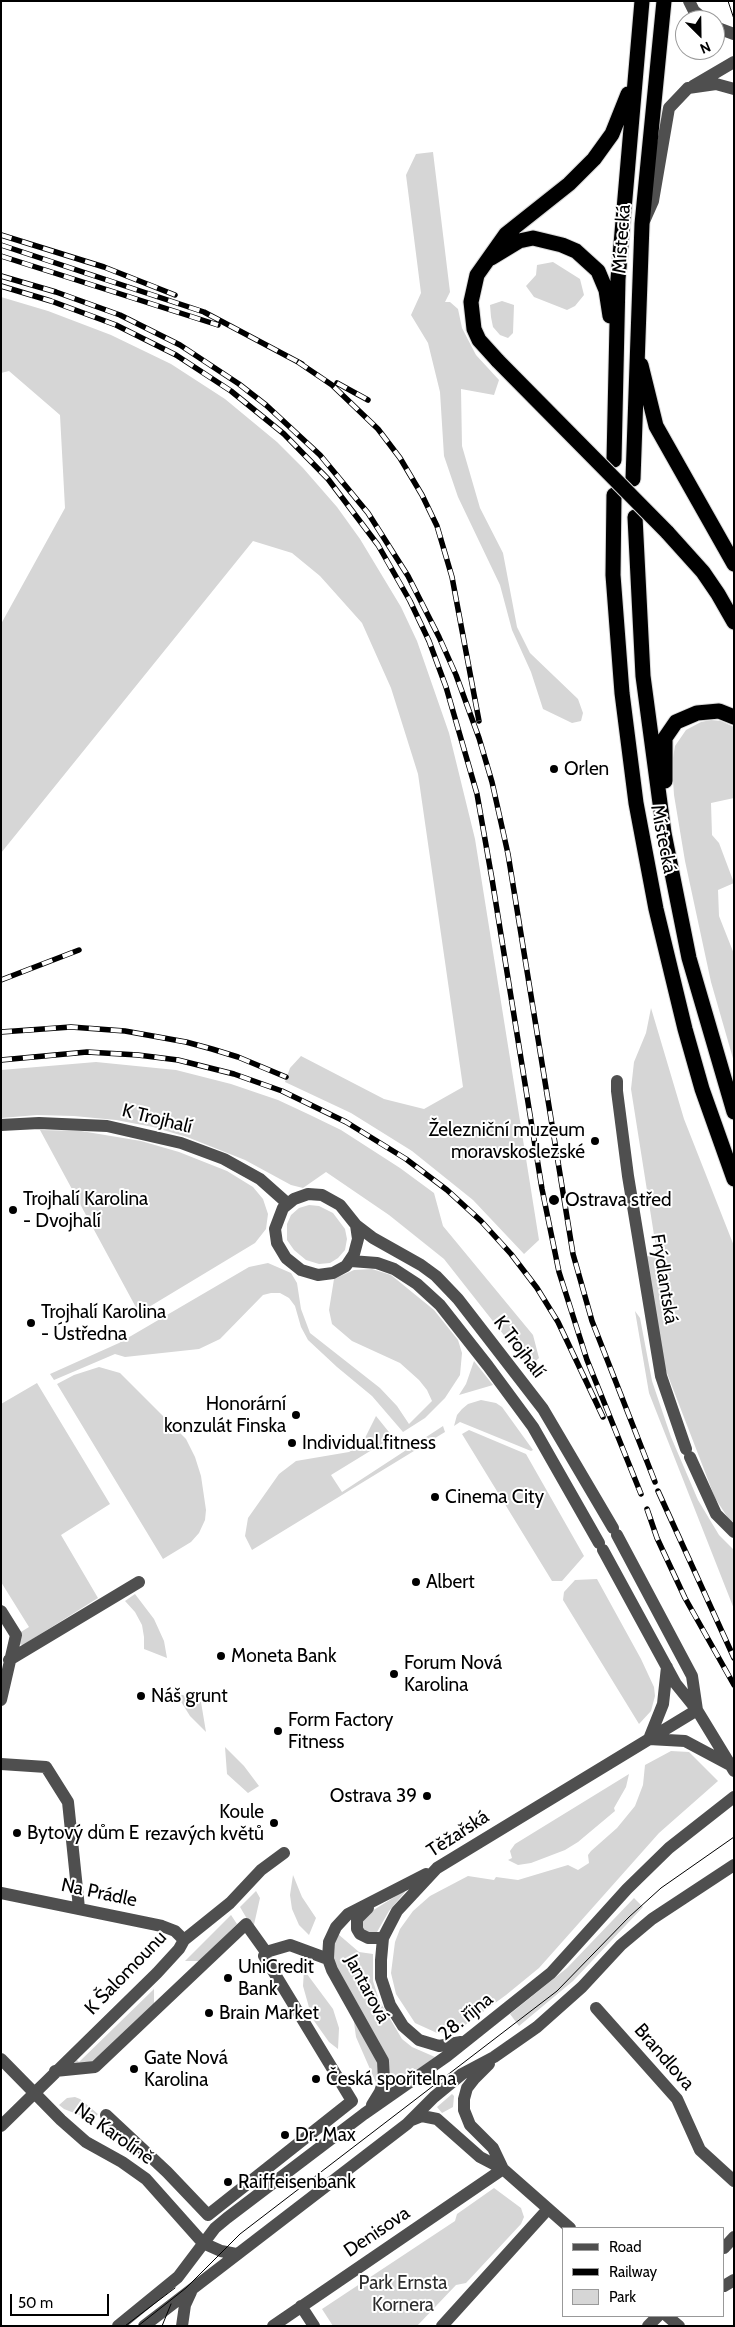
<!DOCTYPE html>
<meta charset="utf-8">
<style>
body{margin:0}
#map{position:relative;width:735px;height:2327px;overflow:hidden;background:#fff;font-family:Cabin,sans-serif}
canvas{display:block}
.frame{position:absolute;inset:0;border:2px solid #000;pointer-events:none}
.legend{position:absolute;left:562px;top:2227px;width:162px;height:90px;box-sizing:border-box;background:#fff;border:1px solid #999;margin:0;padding:6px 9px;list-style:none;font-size:15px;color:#000}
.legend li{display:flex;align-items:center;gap:10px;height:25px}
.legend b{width:25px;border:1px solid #999}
.north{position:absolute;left:675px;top:10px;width:50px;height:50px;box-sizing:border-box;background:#fff;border:1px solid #999;border-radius:50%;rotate:157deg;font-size:14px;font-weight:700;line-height:20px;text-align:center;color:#000}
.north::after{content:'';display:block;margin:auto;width:18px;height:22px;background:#000;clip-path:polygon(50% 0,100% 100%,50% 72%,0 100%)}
.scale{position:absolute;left:10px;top:2294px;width:99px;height:22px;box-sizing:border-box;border:2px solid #000;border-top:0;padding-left:6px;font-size:15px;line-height:18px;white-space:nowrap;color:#000;-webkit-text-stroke:4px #fff;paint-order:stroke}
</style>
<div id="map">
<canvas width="735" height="2327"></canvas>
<div class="frame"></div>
<ul class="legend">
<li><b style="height:6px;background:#4f4f4f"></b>Road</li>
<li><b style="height:6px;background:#000"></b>Railway</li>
<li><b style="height:14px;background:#d6d6d6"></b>Park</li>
</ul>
<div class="north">N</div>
<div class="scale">50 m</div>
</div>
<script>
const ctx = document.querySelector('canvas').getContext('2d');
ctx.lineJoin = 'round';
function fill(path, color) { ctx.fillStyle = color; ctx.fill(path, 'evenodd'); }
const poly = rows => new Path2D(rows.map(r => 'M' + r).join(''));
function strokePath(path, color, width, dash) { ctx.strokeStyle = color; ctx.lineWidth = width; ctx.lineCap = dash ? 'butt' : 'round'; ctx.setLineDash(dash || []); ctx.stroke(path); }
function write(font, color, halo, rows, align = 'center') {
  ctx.font = font + ' Cabin,sans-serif'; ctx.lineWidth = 4; ctx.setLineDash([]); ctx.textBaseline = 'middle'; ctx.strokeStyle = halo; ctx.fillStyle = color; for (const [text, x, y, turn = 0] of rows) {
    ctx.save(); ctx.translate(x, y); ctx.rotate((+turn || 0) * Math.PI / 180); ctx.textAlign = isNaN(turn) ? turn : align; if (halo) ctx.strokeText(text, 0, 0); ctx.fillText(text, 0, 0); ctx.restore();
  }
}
fill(poly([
 [433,152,450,292,445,302,450,302,458,309,462,328,476,355,499,380,494,395,461,389,462,446,480,508,503,553,517,627,530,653,578,699,583,713,581,721,572,723,543,709,531,672,512,630,500,585,458,497,444,456,440,392,428,343,411,315,421,293,406,175,416,154],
 [553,262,580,279,584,295,575,306,567,310,534,297,526,286,536,275,537,265],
 [1,297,48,311,111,335,171,364,225,399,277,442,303,468,337,507,360,539,401,607,417,641,449,733,475,839,539,1240,524,1254,473,1200,412,1151,351,1113,285,1082,290,1068,301,1056,384,1099,424,1109,463,1087,418,774,391,688,362,623,320,576,292,553,253,541,1,853,1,624,65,508,60,415,9,371,1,373],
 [502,301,514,305,513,333,508,338,500,335,493,327,491,317,490,305],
 [711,720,721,721,734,727,734,798,711,803,712,835,719,843,734,883,718,890,719,916,734,954,734,1062,711,982,685,861,674,795,672,764,675,746,686,730,701,722],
 [651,1008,684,1119,734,1246,734,1522,730,1521,715,1498,665,1368,645,1257,657,1254,631,1089,634,1062,646,1033],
 [96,1062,176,1070,231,1084,278,1100,308,1114,341,1130,400,1168,434,1193,443,1226,533,1335,539,1358,529,1367,444,1259,389,1215,326,1172,303,1188,291,1185,245,1160,187,1137,153,1127,116,1120,74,1116,37,1115,1,1118,1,1070],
 [40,1130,81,1131,141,1141,179,1152,227,1171,253,1187,263,1199,268,1214,266,1229,255,1243,139,1313],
 [309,1205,319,1206,333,1213,345,1229,347,1239,345,1250,338,1258,330,1263,319,1264,306,1260,294,1250,287,1240,287,1224,291,1215,299,1208],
 [268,1263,291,1273,297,1283,301,1309,310,1333,380,1388,397,1406,409,1424,432,1401,427,1390,419,1380,400,1363,352,1341,332,1324,329,1310,334,1279,354,1270,372,1269,391,1275,434,1310,458,1340,462,1353,460,1375,445,1398,425,1418,403,1432,372,1396,337,1367,308,1340,301,1327,295,1306,289,1298,280,1293,271,1293,263,1295,220,1339,199,1349,125,1357,115,1354,54,1380,50,1374,119,1343,249,1267],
 [635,1311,640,1318,652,1381,671,1437,698,1500,719,1535,734,1550,734,1609,649,1393],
 [474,1361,493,1385,459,1395,466,1384],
 [99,1367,120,1373,186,1439,195,1457,201,1476,206,1510,205,1520,199,1533,191,1542,163,1559,57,1384,74,1375],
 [37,1383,110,1504,61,1535,98,1598,23,1645,18,1644,16,1635,29,1627,1,1582,1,1404],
 [481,1400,496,1403,502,1407,533,1450,531,1451,460,1422,454,1426,457,1415,462,1409,468,1404],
 [376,1416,393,1437,331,1475,342,1492,443,1426,445,1432,252,1550,245,1536,248,1518,279,1474,296,1461,349,1452,356,1448,364,1440],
 [469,1430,526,1454,584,1556,562,1581,552,1581,462,1434],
 [597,1579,641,1659,654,1687,655,1696,651,1711,639,1724,563,1600,564,1592,575,1580],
 [135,1594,154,1619,164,1641,167,1658,144,1649,144,1637,142,1625,135,1612,125,1601],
 [175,1692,201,1702,206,1732,190,1716],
 [225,1747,244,1766,259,1786,248,1793,227,1774],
 [671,1751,689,1752,718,1781,659,1833,539,1968,506,1995,457,2031,437,2033,415,2023,396,1994,391,1973,395,1942,400,1929,413,1911,430,1896,468,1876,494,1880,496,1877,518,1880,568,1865,578,1870,589,1863,588,1855,591,1851,617,1828,635,1806,643,1785,645,1765],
 [629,1774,626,1787,614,1808,615,1811,578,1842,565,1850,531,1863,518,1865,508,1860,512,1858,510,1851,515,1844],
 [293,1875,302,1897,316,1918,309,1935,299,1925,292,1909,290,1895],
 [256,1891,260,1898,253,1929,240,1907],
 [404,1891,405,1892,389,1911,377,1932,373,1934,364,1931,361,1919,364,1916],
 [634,1898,643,1907,573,1981,519,2026,510,2014,567,1968],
 [231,1915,237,1924,199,1961,185,1961],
 [338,1934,359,1952,373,1954,373,1981,379,2000,402,2039,412,2047,435,2057,387,2093,389,2074,341,1979,334,1960,335,1942],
 [304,1970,333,2009,339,2028,338,2049,329,2042,312,2018,303,1986],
 [154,1989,154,2005,96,2061,68,2065,75,2058,79,2062],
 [353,2015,376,2055,379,2071,377,2085,356,2037],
 [452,2094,454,2096,453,2107,442,2113,437,2107],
 [75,2097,80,2099,98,2114,92,2120,64,2109,59,2105,67,2098],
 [494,2188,521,2208,524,2217,521,2224,466,2283,456,2285,417,2326,333,2326,322,2309,455,2221,457,2214]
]), '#d6d6d6');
const highway = poly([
 [491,258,519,241,533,238,562,245,576,251,598,271,606,290,610,316],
 [498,361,479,340,474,329,471,302,477,275,506,234,569,184,594,159,612,134,628,94],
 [641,365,656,426,734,564],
 [614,460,618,279,642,1],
 [633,479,642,224,664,1],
 [614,495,613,575,622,693,636,803,656,909,685,1029,702,1089,734,1179],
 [635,517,643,676,664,833,689,958,734,1112],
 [667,532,703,572,718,594,734,622],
 [665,781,665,738,676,722,697,713,719,711,734,717]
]);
strokePath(highway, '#dbdbdb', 17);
strokePath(poly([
 [689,1,694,11,705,20],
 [715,27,734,34],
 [693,86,734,62],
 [645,219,653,201,669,108,688,88,716,84,734,89],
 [617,1081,617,1091,628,1176,661,1376,686,1449],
 [1,1125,39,1123,107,1126,181,1143,224,1159,260,1179,287,1203],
 [308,1194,322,1195,340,1205,356,1225,358,1239,354,1254,346,1266,333,1273,318,1275,301,1270,286,1258,277,1243,275,1229,283,1208,294,1199,308,1194],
 [356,1225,373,1238,421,1265,436,1276,458,1299,543,1409,613,1528],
 [351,1261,377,1263,394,1269,417,1284,440,1305,488,1366,533,1427,599,1543],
 [690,1457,716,1514,734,1532],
 [617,1535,692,1676,697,1710],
 [603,1550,676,1684,697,1710,734,1771],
 [1,1611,16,1635,1,1700],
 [9,1660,139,1582],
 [649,1739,685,1741,730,1765],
 [649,1739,663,1704,667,1667],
 [1,1764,46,1767,68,1802,79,1908],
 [1,1893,162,1926,175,1931,184,1940],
 [368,1908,357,1919,357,1929,360,1934,368,1938,383,1938],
 [596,2008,677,2099,700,2150,734,2181],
 [461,2042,439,2046,419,2040,403,2026,390,2005,381,1978,381,1960,383,1938,397,1911,437,1868,697,1710],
 [1,2059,61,2120,86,2142,122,2162,146,2179,203,2243,221,2251,236,2254],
 [489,2064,474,2079,467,2088,464,2099,464,2110,470,2125,493,2148,503,2169],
 [55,2071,95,2067,246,1924,266,1952],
 [372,2105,380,2092,384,2080,383,2061,332,1970,328,1959,329,1942,336,1927,348,1914,426,1874],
 [106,2115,167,2172,208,2215,352,2101,264,1956,266,1952,290,1945,328,1959],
 [412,2120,422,2116,437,2119,480,2157,503,2169,570,2228],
 [1,2126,157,1973,179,1949,184,1940,230,1903,261,1870,284,1853],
 [724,2248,734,2237],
 [724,2286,734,2280],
 [301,2306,314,2326],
 [667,2316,679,2326],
 [118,2326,178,2277,215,2228,227,2218,364,2114,447,2056,551,1973,627,1889,669,1848,734,1797],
 [144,2326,407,2124,434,2097,462,2074,494,2057,537,2027,582,1987,621,1945,652,1919,734,1865],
 [182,2326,185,2305,191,2292],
 [273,2326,503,2169],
 [442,2326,548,2209],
 [648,2326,658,2316]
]), '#4f4f4f', 12);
strokePath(highway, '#000', 15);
strokePath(poly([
 [728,1,734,19],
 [125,2326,175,2288],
 [138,2326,186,2288,240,2234,557,1991,629,1917,661,1888,734,1837],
 [162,2326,171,2304]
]), '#000', 1);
const rail = poly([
 [1,235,104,267,175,295],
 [1,245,204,312,302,364],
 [1,256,218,325],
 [1,276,56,292,120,315,180,345,239,384,266,405,320,455,368,513,408,576,439,637,456,675,479,738,492,782,508,854,573,1254,592,1321,655,1482],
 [1,286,51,301,116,325,176,355,231,391,284,434,328,479,378,545,410,601,429,641,446,687,477,794,492,879,542,1189,559,1272,587,1360,641,1494],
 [298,362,332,385,378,429,400,458,422,495,437,526,452,577,479,721],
 [337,383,368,400],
 [1,980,79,950],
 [1,1032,71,1027,125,1031,186,1042,212,1049,238,1057,286,1077],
 [1,1060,87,1052,138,1055,178,1060,234,1074,282,1091,346,1122,406,1159,447,1190,481,1221,511,1254,537,1288,558,1322,603,1417],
 [658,1491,734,1658],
 [647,1509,657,1538,685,1598,734,1685]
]);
strokePath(rail, '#000', 5.5);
strokePath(rail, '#fff', 4, [11]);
const highwayBridge = poly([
 [498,361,667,532]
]);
strokePath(highwayBridge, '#dbdbdb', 17, []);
strokePath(highwayBridge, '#000', 15);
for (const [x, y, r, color] of [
 [554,769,5,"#000"],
 [595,1141,5,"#000"],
 [554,1200,6,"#000"],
 [13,1210,5,"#000"],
 [31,1323,5,"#000"],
 [296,1415,5,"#000"],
 [292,1443,5,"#000"],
 [435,1497,5,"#000"],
 [416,1582,5,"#000"],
 [221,1656,5,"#000"],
 [394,1674,5,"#000"],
 [141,1696,5,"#000"],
 [278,1731,5,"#000"],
 [427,1796,5,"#000"],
 [274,1823,5,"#000"],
 [17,1833,5,"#000"],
 [228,1978,5,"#000"],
 [209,2013,5,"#000"],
 [134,2069,5,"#000"],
 [316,2079,5,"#000"],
 [285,2135,5,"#000"],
 [228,2182,5,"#000"]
]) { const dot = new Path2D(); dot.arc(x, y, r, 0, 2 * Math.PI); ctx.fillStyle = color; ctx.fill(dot); strokePath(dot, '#fff', 2); }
write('19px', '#000', '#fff', [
 ["Místecká",622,239,-86],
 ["Místecká",663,839,79],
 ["K Trojhalí",157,1119,14],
 ["Frýdlantská",664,1279,81],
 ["K Trojhalí",519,1347,53],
 ["Těžařská",458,1834,-33],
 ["Na Prádle",99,1893,12],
 ["K Šalomounu",126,1973,-46],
 ["Jantarová",367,1989,62],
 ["28. října",466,2017,-39],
 ["Brandlova",664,2057,49],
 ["Na Karolíně",114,2134,35],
 ["Denisova",377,2232,-34]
]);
write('19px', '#000', '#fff', [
 ["Orlen",564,769],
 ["Železniční muzeum",585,1130,"right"],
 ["moravskoslezské",585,1152,"right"],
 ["Trojhalí Karolina",23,1199],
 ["- Dvojhalí",23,1221],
 ["Ostrava střed",565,1200],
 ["Trojhalí Karolina",41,1312],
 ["- Ústředna",41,1334],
 ["Honorární",286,1404,"right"],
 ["konzulát Finska",286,1426,"right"],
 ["Individual.fitness",302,1443],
 ["Cinema City",445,1497],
 ["Albert",426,1582],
 ["Moneta Bank",231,1656],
 ["Forum Nová",404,1663],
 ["Karolina",404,1685],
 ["Náš grunt",151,1696],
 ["Form Factory",288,1720],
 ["Fitness",288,1742],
 ["Ostrava 39",417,1796,"right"],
 ["Koule",264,1812,"right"],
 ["rezavých květů",264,1834,"right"],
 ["Bytový dům E",27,1833],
 ["UniCredit",238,1967],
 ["Bank",238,1989],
 ["Brain Market",219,2013],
 ["Gate Nová",144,2058],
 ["Karolina",144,2080],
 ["Česká spořitelna",326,2079],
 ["Dr. Max",295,2135],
 ["Raiffeisenbank",238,2182]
], 'left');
write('19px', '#2d2d2d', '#fff', [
 ["Park Ernsta",403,2283],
 ["Kornera",403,2305]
]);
</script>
